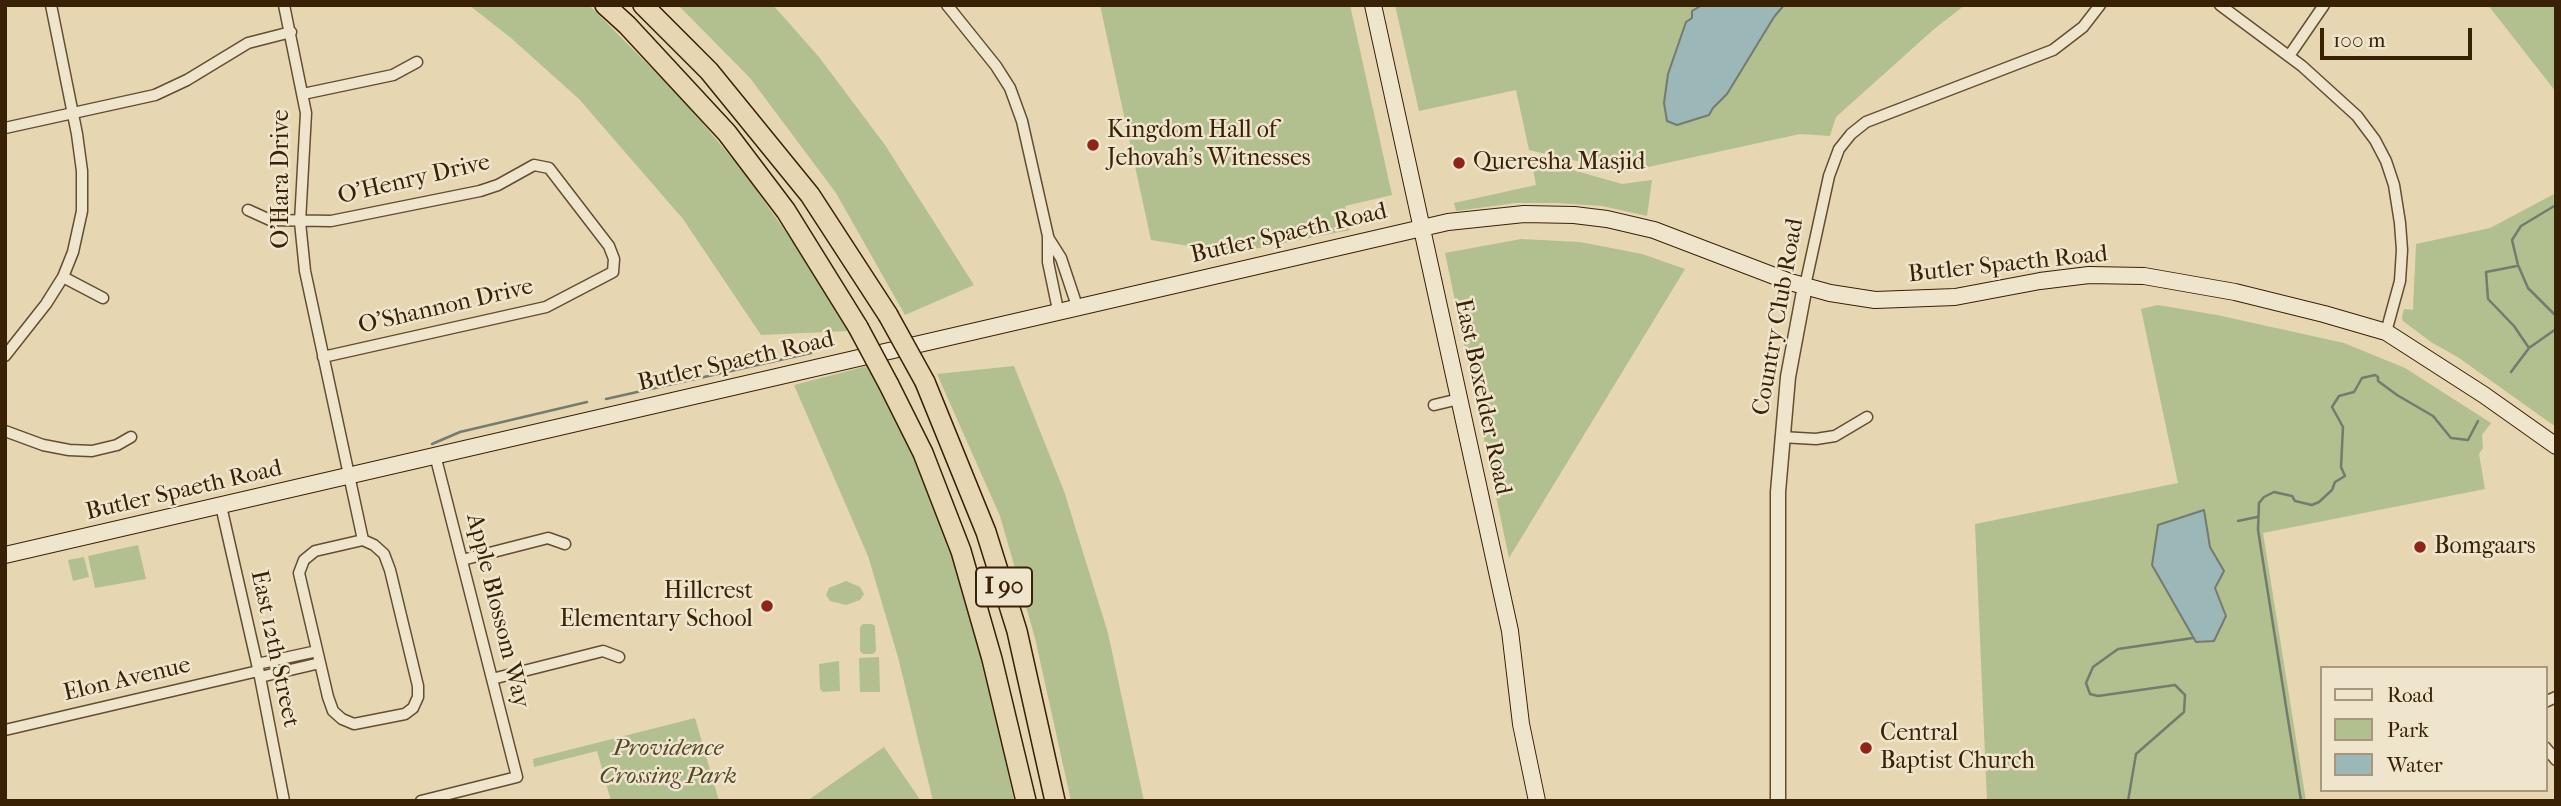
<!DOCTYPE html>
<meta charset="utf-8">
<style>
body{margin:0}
#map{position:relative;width:2561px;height:806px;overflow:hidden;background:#e6d7b2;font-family:"IM FELL French Canon",serif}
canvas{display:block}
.frame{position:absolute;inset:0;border:7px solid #392105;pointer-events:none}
.legend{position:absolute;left:2320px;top:666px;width:228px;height:126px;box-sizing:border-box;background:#efe5cd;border:2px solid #a6977d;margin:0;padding:9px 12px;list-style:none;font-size:21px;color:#392105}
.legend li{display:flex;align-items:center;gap:14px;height:35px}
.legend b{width:35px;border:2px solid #a6977d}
.scale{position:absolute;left:2320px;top:28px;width:152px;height:32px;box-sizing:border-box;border:4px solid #392105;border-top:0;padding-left:9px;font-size:21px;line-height:24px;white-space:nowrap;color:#392105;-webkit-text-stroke:5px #efe5cd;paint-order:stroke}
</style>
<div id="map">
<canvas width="2561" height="806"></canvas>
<div class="frame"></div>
<ul class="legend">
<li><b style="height:9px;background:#efe5cd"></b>Road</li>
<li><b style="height:19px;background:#b2bf8e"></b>Park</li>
<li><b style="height:19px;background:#9bb7b7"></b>Water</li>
</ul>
<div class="scale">100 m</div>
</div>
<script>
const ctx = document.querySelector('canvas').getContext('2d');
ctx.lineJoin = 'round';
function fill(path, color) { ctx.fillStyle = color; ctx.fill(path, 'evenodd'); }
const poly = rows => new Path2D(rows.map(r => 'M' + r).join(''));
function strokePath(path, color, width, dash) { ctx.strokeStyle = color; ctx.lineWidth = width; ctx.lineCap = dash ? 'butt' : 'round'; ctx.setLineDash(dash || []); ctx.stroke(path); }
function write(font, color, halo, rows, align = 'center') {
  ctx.font = font + ' "IM FELL French Canon",serif'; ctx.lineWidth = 5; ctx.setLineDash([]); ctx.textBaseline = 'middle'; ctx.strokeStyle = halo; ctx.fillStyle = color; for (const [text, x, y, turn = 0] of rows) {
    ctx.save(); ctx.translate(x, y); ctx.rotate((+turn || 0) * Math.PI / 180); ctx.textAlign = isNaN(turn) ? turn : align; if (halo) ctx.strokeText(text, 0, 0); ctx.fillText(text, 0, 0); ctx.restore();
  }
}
fill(poly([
 [469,5,589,5,681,98,743,171,795,245,849,331,761,335,683,219,579,99,511,38],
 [678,5,773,5,819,57,885,145,974,285,905,315,836,193,750,78],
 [1100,5,1350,5,1392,195,1345,206,1350,230,1249,250,1240,254,1151,240],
 [1395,5,1702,5,1698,9,1709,115,1713,108,1727,94,1774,17,1784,5,1965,5,1933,30,1836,117,1830,136,1800,134,1625,172,1608,171,1594,165,1529,150,1516,90,1419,111],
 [2488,5,2556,5,2556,92],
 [1531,160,1541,161,1622,184,1652,180,1647,216,1602,206,1556,203,1516,203,1456,211,1454,203,1536,185],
 [2556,193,2556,427,2459,358,2431,342,2403,321,2402,317,2404,309,2413,310,2416,244,2490,228],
 [1521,239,1580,242,1642,254,1685,269,1509,558,1445,253],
 [2158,305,2217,315,2344,343,2405,368,2491,423,2482,435,2483,448,2479,454,2485,489,2263,533,2306,801,1987,801,1975,524,2178,483,2141,309],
 [871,365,915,456,953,556,987,675,1014,801,933,801,898,657,868,556,794,385],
 [1014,366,1064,491,1108,633,1144,801,1071,801,1035,638,1000,516,937,374],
 [138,545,146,579,95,588,88,556],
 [84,557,89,577,73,581,68,560],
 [846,581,860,587,864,594,860,600,846,605,830,601,826,595,829,588],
 [863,624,872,624,875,626,876,651,873,654,863,654,860,651,860,627],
 [879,657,880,692,860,692,859,658],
 [839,661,840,691,823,692,820,689,819,664],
 [695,718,719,801,611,801,597,751,534,767,533,759],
 [884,747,921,801,807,801]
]), '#b2bf8e');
const water = poly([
 [1702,5,1784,5,1774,17,1727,94,1713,108,1709,115,1677,125,1667,121,1664,103,1668,74,1686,22,1692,18,1692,11,1702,5],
 [2204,510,2210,547,2224,571,2215,588,2226,616,2214,641,2196,642,2152,565,2158,525,2204,510]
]);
fill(water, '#9bb7b7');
strokePath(water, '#747b70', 2);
strokePath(poly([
 [2556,205,2521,226,2512,240,2518,265,2528,288,2556,316],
 [2517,266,2486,272,2488,299,2514,326,2529,348],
 [2511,372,2529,348,2556,329],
 [606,399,811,353],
 [432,444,460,432,587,402],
 [2238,521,2257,517],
 [2128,801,2136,754,2184,712,2185,695,2175,685,2098,696,2090,694,2086,683,2093,667,2118,649,2193,638],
 [2301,801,2258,530,2259,503,2264,497,2274,492,2292,496,2295,501,2312,505,2319,502,2332,490,2335,482,2345,476,2341,467,2343,427,2332,407,2339,396,2354,392,2362,378,2375,375,2378,377,2378,381,2397,395,2433,416,2451,438,2468,440,2478,421]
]), '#747b70', 2.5);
const minor = poly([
 [284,5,306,113,300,222,305,271,363,540,374,545,384,554,390,570,418,686,418,697,413,708,405,714,354,724,342,719,333,711,328,697,299,573,304,560,315,551,363,540],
 [947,5,996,66,1010,88,1022,121,1048,236,1048,262,1058,310],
 [2220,5,2302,66,2357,116,2375,140,2386,161,2394,185,2400,223,2402,250,2400,281,2386,332],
 [2289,56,2324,5],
 [303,94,393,75,417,62],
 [5,128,155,95,187,80,248,43,291,32],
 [248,210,270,220,331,221,480,191,498,185,534,165,549,168,609,246,614,259,613,272,546,307,323,357],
 [1049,239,1061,258,1077,306],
 [63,277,103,298],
 [1805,286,1829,176,1839,149,1851,134,1866,122,2053,50,2083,27,2100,5],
 [5,356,46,304,63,277,73,252,82,211,82,171,77,134,51,5],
 [1434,405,1459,399],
 [5,431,43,445,69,450,92,451,117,445,131,437],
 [1781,437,1816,439,1835,436,1867,417],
 [221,506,260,677,284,801],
 [462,560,548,538,565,544],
 [257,664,317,651],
 [260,677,320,663],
 [492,679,603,651,619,657],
 [2545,702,2556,697],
 [5,730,258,671],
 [2545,747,2556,760],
 [421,801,517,777,435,455]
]);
const tertiary = poly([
 [1778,801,1778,492,1788,377,1805,286]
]);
const secondary = poly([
 [1373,5,1510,631,1521,724,1537,801],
 [5,555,1448,222,1524,214,1574,215,1607,219,1654,230,1790,282,1830,293,1875,300,1955,297,2040,281,2089,275,2144,276,2235,292,2324,314,2386,332,2484,395,2556,446]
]);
const motorway = poly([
 [605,5,627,25,727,133,786,211,858,327],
 [643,5,709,71,810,195,888,315],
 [925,382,986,532,1017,631,1055,801],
 [889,385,923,453,961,551,992,659,1026,801]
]);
strokePath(minor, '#644e30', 13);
strokePath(tertiary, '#644e30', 17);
strokePath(secondary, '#392105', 18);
strokePath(motorway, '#392105', 22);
strokePath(minor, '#efe5cd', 10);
strokePath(tertiary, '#efe5cd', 14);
strokePath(secondary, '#efe5cd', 16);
strokePath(motorway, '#e6d7b2', 19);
const motorwayBridge = poly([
 [888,315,925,382],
 [858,327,889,385]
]);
strokePath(motorwayBridge, '#392105', 22, []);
strokePath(motorwayBridge, '#e6d7b2', 19);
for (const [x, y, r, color] of [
 [1093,145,7,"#8f2418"],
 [1459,163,7,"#8f2418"],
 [2420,547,7,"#8f2418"],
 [767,606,7,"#8f2418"],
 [1866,748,7,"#8f2418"]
]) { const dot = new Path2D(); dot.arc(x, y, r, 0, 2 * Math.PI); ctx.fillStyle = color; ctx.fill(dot); strokePath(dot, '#efe5cd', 2.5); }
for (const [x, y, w] of [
 [1004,587,56]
]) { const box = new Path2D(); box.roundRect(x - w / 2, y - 19.5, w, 39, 5); ctx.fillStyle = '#efe5cd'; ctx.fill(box); strokePath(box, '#392105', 2); }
write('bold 23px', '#392105', null, [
 ["I 90",1004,587]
]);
write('24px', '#392105', '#efe5cd', [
 ["Kingdom Hall of",1107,131],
 ["Jehovah’s Witnesses",1107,159],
 ["Queresha Masjid",1473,163],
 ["Bomgaars",2434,547],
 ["Hillcrest",753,592,"right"],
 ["Elementary School",753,620,"right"],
 ["Central",1880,734],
 ["Baptist Church",1880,762]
], 'left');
write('24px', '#392105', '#efe5cd', [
 ["O'Hara Drive",282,179,-90],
 ["O'Henry Drive",414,180,-13],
 ["Butler Spaeth Road",1289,234,-13],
 ["Butler Spaeth Road",2008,265,-6],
 ["O'Shannon Drive",446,307,-13],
 ["Country Club Road",1779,317,-80],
 ["Butler Spaeth Road",736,362,-13],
 ["East Boxelder Road",1482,397,78],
 ["Butler Spaeth Road",184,491,-13],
 ["Apple Blossom Way",497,611,76],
 ["East 12th Street",274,649,78],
 ["Elon Avenue",127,680,-13]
]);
write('italic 24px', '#574827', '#efe5cd', [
 ["Providence",668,749],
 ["Crossing Park",668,777]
]);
</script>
